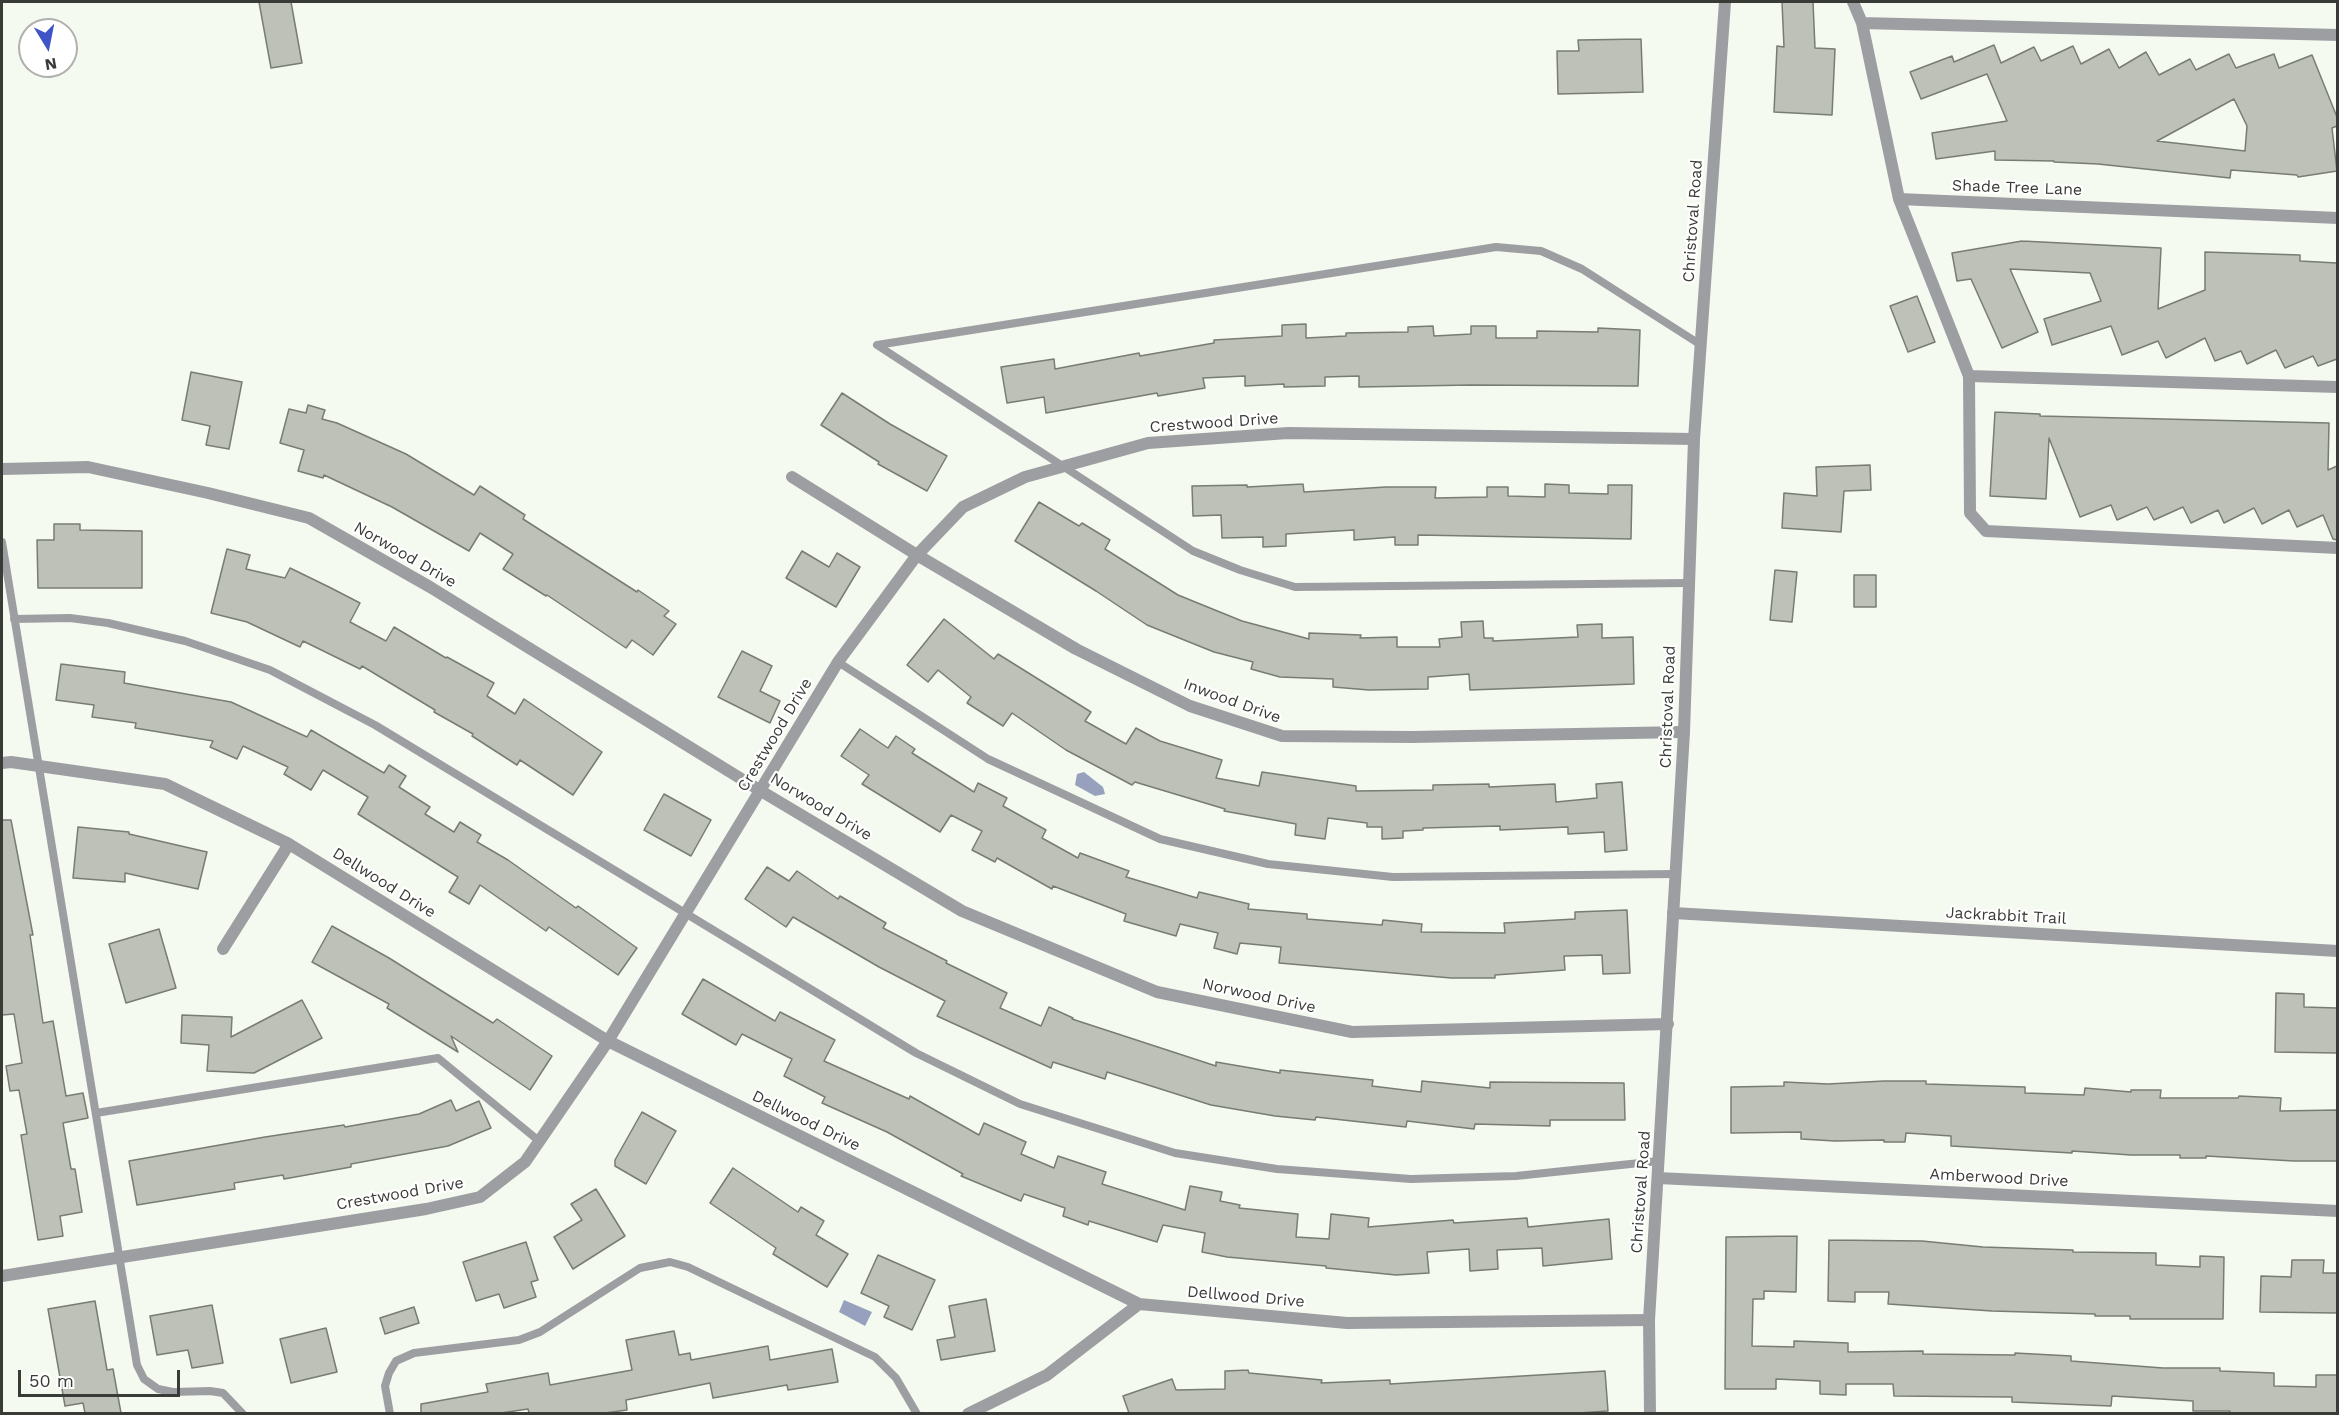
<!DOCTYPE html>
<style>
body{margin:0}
#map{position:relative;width:2339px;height:1415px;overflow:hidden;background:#f5faf0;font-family:"Work Sans",sans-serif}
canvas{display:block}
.frame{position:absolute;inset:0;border:3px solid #393b37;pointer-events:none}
.north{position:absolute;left:18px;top:18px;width:60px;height:60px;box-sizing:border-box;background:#fff;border:2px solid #b0b1af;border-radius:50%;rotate:170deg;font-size:16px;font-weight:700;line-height:24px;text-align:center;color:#393b37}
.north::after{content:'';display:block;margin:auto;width:21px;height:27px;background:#3f54c7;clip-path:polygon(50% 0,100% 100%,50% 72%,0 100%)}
.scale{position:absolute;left:18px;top:1370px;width:162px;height:27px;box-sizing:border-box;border:3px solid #393b37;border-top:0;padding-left:8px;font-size:18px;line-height:21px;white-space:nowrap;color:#393b37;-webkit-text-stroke:4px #fff;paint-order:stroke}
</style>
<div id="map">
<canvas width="2339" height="1415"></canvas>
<div class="frame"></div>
<div class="north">N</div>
<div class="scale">50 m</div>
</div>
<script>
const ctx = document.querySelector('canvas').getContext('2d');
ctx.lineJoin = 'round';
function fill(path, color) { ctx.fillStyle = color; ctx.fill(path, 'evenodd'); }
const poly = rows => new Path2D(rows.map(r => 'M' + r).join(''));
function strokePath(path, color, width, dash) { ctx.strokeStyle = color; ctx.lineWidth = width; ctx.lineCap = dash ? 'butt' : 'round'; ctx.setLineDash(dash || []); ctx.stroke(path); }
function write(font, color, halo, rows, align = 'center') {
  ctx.font = font + ' "Work Sans",sans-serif'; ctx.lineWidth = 4.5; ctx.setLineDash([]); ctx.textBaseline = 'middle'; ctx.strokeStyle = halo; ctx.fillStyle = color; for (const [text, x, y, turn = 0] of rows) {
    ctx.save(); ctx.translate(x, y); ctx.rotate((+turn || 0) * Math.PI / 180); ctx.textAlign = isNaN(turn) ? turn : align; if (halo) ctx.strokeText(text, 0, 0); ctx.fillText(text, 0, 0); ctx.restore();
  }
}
fill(poly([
 [1084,772,1103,787,1105,794,1095,796,1075,785,1077,774],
 [844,1300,872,1312,865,1326,839,1312]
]), '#97a1be');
const building = poly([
 [259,2,291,2,302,63,271,68,259,2],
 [1782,2,1813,2,1815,48,1835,49,1832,115,1774,112,1777,46,1784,47,1782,2],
 [1641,39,1643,92,1558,94,1557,51,1579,51,1578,40,1641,39],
 [1994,45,2001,63,2034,47,2041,61,2073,46,2081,64,2109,49,2119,68,2146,52,2159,75,2190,59,2196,70,2229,54,2236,68,2274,54,2279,68,2312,55,2337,117,2337,126,2332,128,2337,171,2298,177,2297,175,2231,170,2230,178,2098,164,2054,162,2054,161,1995,160,1995,151,1936,159,1932,133,2007,121,1987,74,1921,99,1910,72,1952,56,1954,62,1994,45],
 [2234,99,2247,126,2245,151,2157,141,2234,99],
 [2022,241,2161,248,2158,309,2205,290,2205,252,2300,255,2300,261,2337,263,2337,359,2318,366,2313,356,2285,368,2276,350,2247,364,2241,351,2215,361,2205,338,2166,358,2158,341,2122,355,2111,326,2052,345,2044,319,2101,301,2090,273,2010,269,2038,332,2002,348,1971,279,1957,281,1952,253,2022,241],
 [1917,296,1935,342,1908,352,1890,306,1917,296],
 [1306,324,1306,338,1346,336,1346,333,1408,332,1408,327,1433,326,1434,336,1471,334,1471,326,1496,326,1496,338,1537,338,1537,331,1598,332,1598,328,1640,330,1638,386,1471,385,1359,387,1359,376,1325,377,1325,386,1284,387,1284,384,1245,386,1245,376,1203,378,1205,388,1158,396,1157,393,1046,413,1044,397,1007,403,1001,367,1054,359,1055,369,1139,353,1140,356,1214,343,1214,340,1282,336,1282,325,1306,324],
 [191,372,242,382,229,449,206,445,210,426,182,420,191,372],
 [842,393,890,424,947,456,927,491,878,464,879,462,821,425,842,393],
 [308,405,325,410,322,419,337,423,406,454,474,495,480,486,525,515,523,519,637,592,638,590,669,611,664,616,676,624,653,655,632,640,626,648,547,595,546,596,503,569,513,554,480,533,469,551,392,507,324,475,323,478,298,471,304,450,280,443,289,409,306,413,308,405],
 [1995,412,2040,414,2040,416,2329,423,2328,470,2337,466,2337,540,2333,539,2323,515,2297,527,2289,510,2262,524,2254,508,2224,523,2218,510,2191,523,2183,507,2154,520,2147,507,2117,520,2111,505,2080,517,2049,438,2046,499,1990,496,1995,412],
 [1870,465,1871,490,1844,491,1841,532,1782,528,1784,493,1817,496,1816,467,1870,465],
 [1303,484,1304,492,1386,487,1436,487,1435,498,1487,497,1487,487,1508,487,1508,496,1545,497,1545,484,1569,485,1569,493,1608,494,1608,485,1632,485,1631,539,1418,535,1418,545,1395,545,1395,537,1354,540,1354,530,1286,534,1286,546,1263,547,1263,537,1222,538,1221,515,1193,516,1192,486,1247,485,1247,487,1303,484],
 [1039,502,1079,526,1082,523,1110,540,1105,549,1178,595,1242,621,1309,639,1309,633,1361,635,1360,638,1397,637,1397,647,1440,647,1439,639,1462,637,1461,622,1483,621,1484,638,1493,638,1493,641,1578,637,1577,625,1602,624,1602,638,1633,637,1634,684,1470,690,1469,674,1428,677,1428,689,1369,690,1333,687,1333,679,1280,677,1251,669,1253,662,1214,652,1147,625,1096,591,1015,541,1039,502],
 [54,524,80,524,80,530,142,531,142,588,38,588,37,540,54,540,54,524],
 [227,549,250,555,246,569,285,578,290,568,329,587,360,603,350,622,386,641,394,627,446,658,447,657,494,683,487,696,515,714,524,699,602,752,573,795,520,760,517,765,472,736,473,734,434,712,435,710,362,666,360,669,303,641,300,647,247,622,211,613,227,549],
 [802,551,829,567,837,553,860,567,836,607,786,578,802,551],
 [1775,570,1797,572,1792,622,1770,620,1775,570],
 [1854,575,1876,575,1876,607,1854,607,1854,575],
 [944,619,994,659,998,654,1091,712,1085,721,1126,744,1136,728,1160,741,1222,760,1216,778,1259,786,1262,772,1356,786,1356,791,1433,790,1433,785,1489,784,1489,787,1555,784,1556,802,1597,798,1596,784,1622,782,1627,850,1605,852,1604,832,1568,834,1568,827,1500,830,1500,826,1423,828,1423,830,1403,831,1403,838,1382,839,1382,827,1367,827,1367,823,1328,818,1325,839,1295,835,1296,824,1224,811,1225,809,1135,782,1132,785,1066,750,1012,713,1003,726,967,703,971,697,938,670,928,682,907,665,944,619],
 [742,651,772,666,760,691,780,701,770,723,718,697,742,651],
 [61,664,125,672,124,683,231,702,307,737,311,730,384,773,389,765,406,776,399,787,430,807,425,814,454,832,460,822,481,835,477,842,508,860,576,908,578,906,637,948,618,975,549,927,546,931,480,885,469,904,449,892,458,877,358,814,368,797,323,770,311,790,284,774,288,767,243,746,237,759,210,747,213,741,135,728,136,723,92,717,94,705,56,700,61,664],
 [860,729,888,748,896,736,915,749,912,753,974,792,978,783,1007,798,1003,806,1046,830,1042,838,1078,858,1080,853,1129,871,1126,877,1197,898,1199,892,1249,904,1248,909,1307,914,1307,919,1382,925,1383,920,1422,924,1421,932,1505,933,1504,923,1575,919,1575,912,1627,910,1630,973,1603,974,1602,955,1564,956,1565,970,1495,975,1495,978,1451,978,1279,963,1281,947,1240,943,1237,954,1214,948,1218,933,1180,924,1176,936,1124,921,1126,914,1053,886,1052,889,997,858,995,862,972,850,982,831,951,815,940,832,862,784,869,775,841,756,860,729],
 [664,794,711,820,691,856,644,830,664,794],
 [2,820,11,820,33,935,30,935,43,1023,53,1021,66,1096,83,1093,88,1118,63,1123,71,1169,75,1169,82,1212,60,1216,63,1236,38,1240,21,1135,27,1134,19,1090,10,1091,6,1066,22,1063,14,1014,2,1015,2,820],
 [78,827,129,832,129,834,207,852,198,889,125,873,125,882,73,878,78,827],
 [767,867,789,881,797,871,838,899,840,896,886,923,883,928,947,961,946,963,1007,993,1000,1008,1041,1026,1049,1007,1073,1018,1072,1019,1216,1066,1216,1062,1280,1073,1280,1070,1373,1080,1372,1086,1421,1092,1422,1081,1490,1088,1490,1082,1624,1083,1625,1120,1550,1120,1550,1126,1475,1124,1474,1129,1407,1121,1406,1127,1316,1117,1315,1120,1275,1116,1211,1105,1107,1072,1105,1079,1053,1062,1051,1068,937,1016,945,1001,879,967,793,917,786,927,745,899,767,867],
 [332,926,389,958,493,1023,497,1019,552,1056,530,1090,451,1036,458,1052,387,1008,389,1004,312,962,332,926],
 [159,929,176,988,126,1003,109,944,159,929],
 [703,979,775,1021,780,1012,835,1040,824,1061,909,1099,910,1096,979,1135,984,1123,1026,1142,1021,1154,1054,1168,1058,1156,1106,1172,1102,1184,1185,1210,1190,1186,1222,1192,1220,1201,1240,1205,1239,1208,1298,1214,1296,1237,1329,1239,1331,1214,1369,1218,1368,1227,1453,1220,1454,1223,1527,1218,1528,1227,1609,1219,1612,1259,1543,1266,1542,1248,1497,1250,1498,1269,1470,1271,1469,1249,1427,1252,1429,1273,1396,1275,1326,1268,1326,1266,1227,1257,1202,1252,1205,1233,1163,1225,1157,1242,1089,1221,1088,1225,1063,1216,1065,1208,1024,1194,1021,1201,961,1176,963,1174,887,1132,822,1103,825,1097,784,1076,792,1059,742,1034,736,1045,682,1014,703,979],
 [2276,993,2304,994,2304,1007,2337,1008,2337,1053,2275,1052,2276,993],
 [302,1000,322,1038,254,1073,207,1071,209,1045,181,1043,182,1015,232,1017,231,1037,302,1000],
 [1884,1081,1926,1081,1926,1084,2025,1087,2025,1093,2084,1095,2085,1088,2131,1092,2131,1090,2161,1090,2160,1098,2238,1098,2239,1096,2281,1098,2280,1111,2337,1110,2337,1161,2294,1161,2206,1156,2206,1158,2180,1158,2180,1155,2131,1155,2072,1151,2072,1153,1951,1146,1951,1136,1906,1133,1905,1142,1884,1142,1884,1140,1835,1141,1801,1139,1801,1132,1731,1133,1731,1087,1784,1086,1784,1082,1828,1084,1884,1081],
 [451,1100,456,1111,479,1101,491,1128,448,1146,351,1164,351,1167,284,1179,283,1175,234,1183,235,1189,137,1205,129,1161,265,1137,344,1125,345,1127,419,1114,451,1100],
 [642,1112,676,1131,646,1184,615,1166,615,1160,642,1112],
 [733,1168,798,1212,801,1207,824,1221,816,1235,848,1254,827,1287,773,1254,776,1248,710,1203,733,1168],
 [596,1189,625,1236,573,1269,554,1237,582,1220,571,1204,596,1189],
 [1797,1236,1796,1292,1764,1291,1764,1299,1753,1299,1752,1346,1794,1347,1794,1341,1848,1343,1848,1352,1923,1351,1923,1354,2015,1355,2015,1353,2071,1356,2071,1361,2163,1368,2220,1368,2220,1371,2274,1373,2274,1386,2316,1387,2316,1375,2337,1375,2337,1413,2229,1413,2230,1411,2193,1411,2193,1401,2112,1396,2111,1406,2012,1402,2012,1397,1894,1396,1893,1384,1846,1384,1846,1395,1820,1394,1820,1381,1776,1379,1776,1389,1725,1389,1726,1237,1797,1236],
 [1829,1240,1922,1241,1983,1247,2073,1250,2073,1252,2156,1253,2156,1265,2200,1267,2200,1256,2224,1257,2223,1319,2130,1319,2130,1316,2095,1316,2095,1314,1992,1311,1888,1304,1889,1292,1855,1292,1855,1302,1828,1301,1829,1240],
 [526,1242,538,1280,531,1282,536,1297,504,1308,499,1294,476,1301,463,1262,526,1242],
 [878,1255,935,1280,912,1330,884,1317,889,1306,861,1293,878,1255],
 [2292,1260,2324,1260,2323,1273,2337,1273,2337,1313,2260,1312,2261,1276,2291,1277,2292,1260],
 [986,1299,995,1351,941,1360,937,1340,955,1337,949,1306,986,1299],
 [95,1301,107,1370,113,1369,121,1413,85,1413,83,1403,65,1406,48,1309,95,1301],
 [212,1305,223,1363,192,1368,188,1350,157,1355,150,1316,212,1305],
 [414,1307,419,1323,385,1334,380,1318,414,1307],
 [326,1328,337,1372,291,1383,280,1339,326,1328],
 [674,1331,679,1355,690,1353,691,1360,768,1346,770,1360,832,1349,838,1382,788,1390,787,1385,713,1398,710,1383,626,1400,627,1410,605,1413,529,1413,528,1409,501,1413,421,1413,421,1404,488,1392,486,1384,548,1373,550,1385,632,1370,626,1340,674,1331],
 [1248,1370,1249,1373,1322,1380,1321,1383,1390,1380,1390,1384,1605,1371,1608,1411,1578,1413,1129,1413,1123,1396,1172,1379,1176,1390,1225,1389,1225,1371,1248,1370]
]);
fill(building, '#bdc1b8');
strokePath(building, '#787c74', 1.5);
strokePath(poly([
 [2,542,137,1365,144,1379,158,1389,173,1392,210,1391,223,1393,243,1414],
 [1689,583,1295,587,1240,570,1193,551,877,345,1496,247,1541,251,1582,269,1701,345],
 [14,619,70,618,108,623,185,641,270,670,375,725,916,1053,1020,1104,1175,1153,1277,1169,1411,1179,1516,1176,1659,1161],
 [838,662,988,759,1160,839,1268,864,1393,877,1675,874],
 [96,1113,438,1058,539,1141],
 [390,1414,385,1386,389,1373,396,1361,414,1353,519,1340,540,1332,640,1268,670,1262,688,1267,875,1357,896,1378,917,1414]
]), '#9d9ea2', 8);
strokePath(poly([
 [1853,2,1862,23,1899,199,2338,218],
 [1862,23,2338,35],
 [1899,199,1969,376,2338,387],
 [1969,376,1970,513,1986,531,2338,548],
 [2,469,88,467,208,493,309,518,430,587,761,791,962,911,1157,992,1352,1032,1668,1024],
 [792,477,917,555,1076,649,1190,706,1282,736,1412,737,1684,732],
 [2,763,11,762,165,784,289,844,608,1041,1139,1304,1347,1323,1649,1320],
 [1673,913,2338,951],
 [223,949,289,844],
 [1658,1178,2338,1211],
 [2,1276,426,1209,480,1197,525,1162,608,1041,838,662,917,555,963,507,1025,477,1148,443,1288,433,1694,439],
 [968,1414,1047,1375,1139,1304]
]), '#9d9ea2', 12);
strokePath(poly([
 [1650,1414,1649,1320,1684,732,1694,439,1725,2]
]), '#9d9ea2', 12);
write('16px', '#393b37', '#fff', [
 ["Shade Tree Lane",2017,188,2],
 ["Christoval Road",1693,221,-86],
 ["Crestwood Drive",1214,423,-4],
 ["Norwood Drive",405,555,30],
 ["Inwood Drive",1232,701,20],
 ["Christoval Road",1668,707,-88],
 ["Crestwood Drive",775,735,-59],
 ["Norwood Drive",821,807,31],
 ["Dellwood Drive",384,883,32],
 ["Jackrabbit Trail",2006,916,3],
 ["Norwood Drive",1259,996,12],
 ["Dellwood Drive",806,1121,26],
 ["Amberwood Drive",1999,1178,3],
 ["Christoval Road",1641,1192,-86],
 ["Crestwood Drive",400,1194,-10],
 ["Dellwood Drive",1246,1297,5]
]);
</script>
